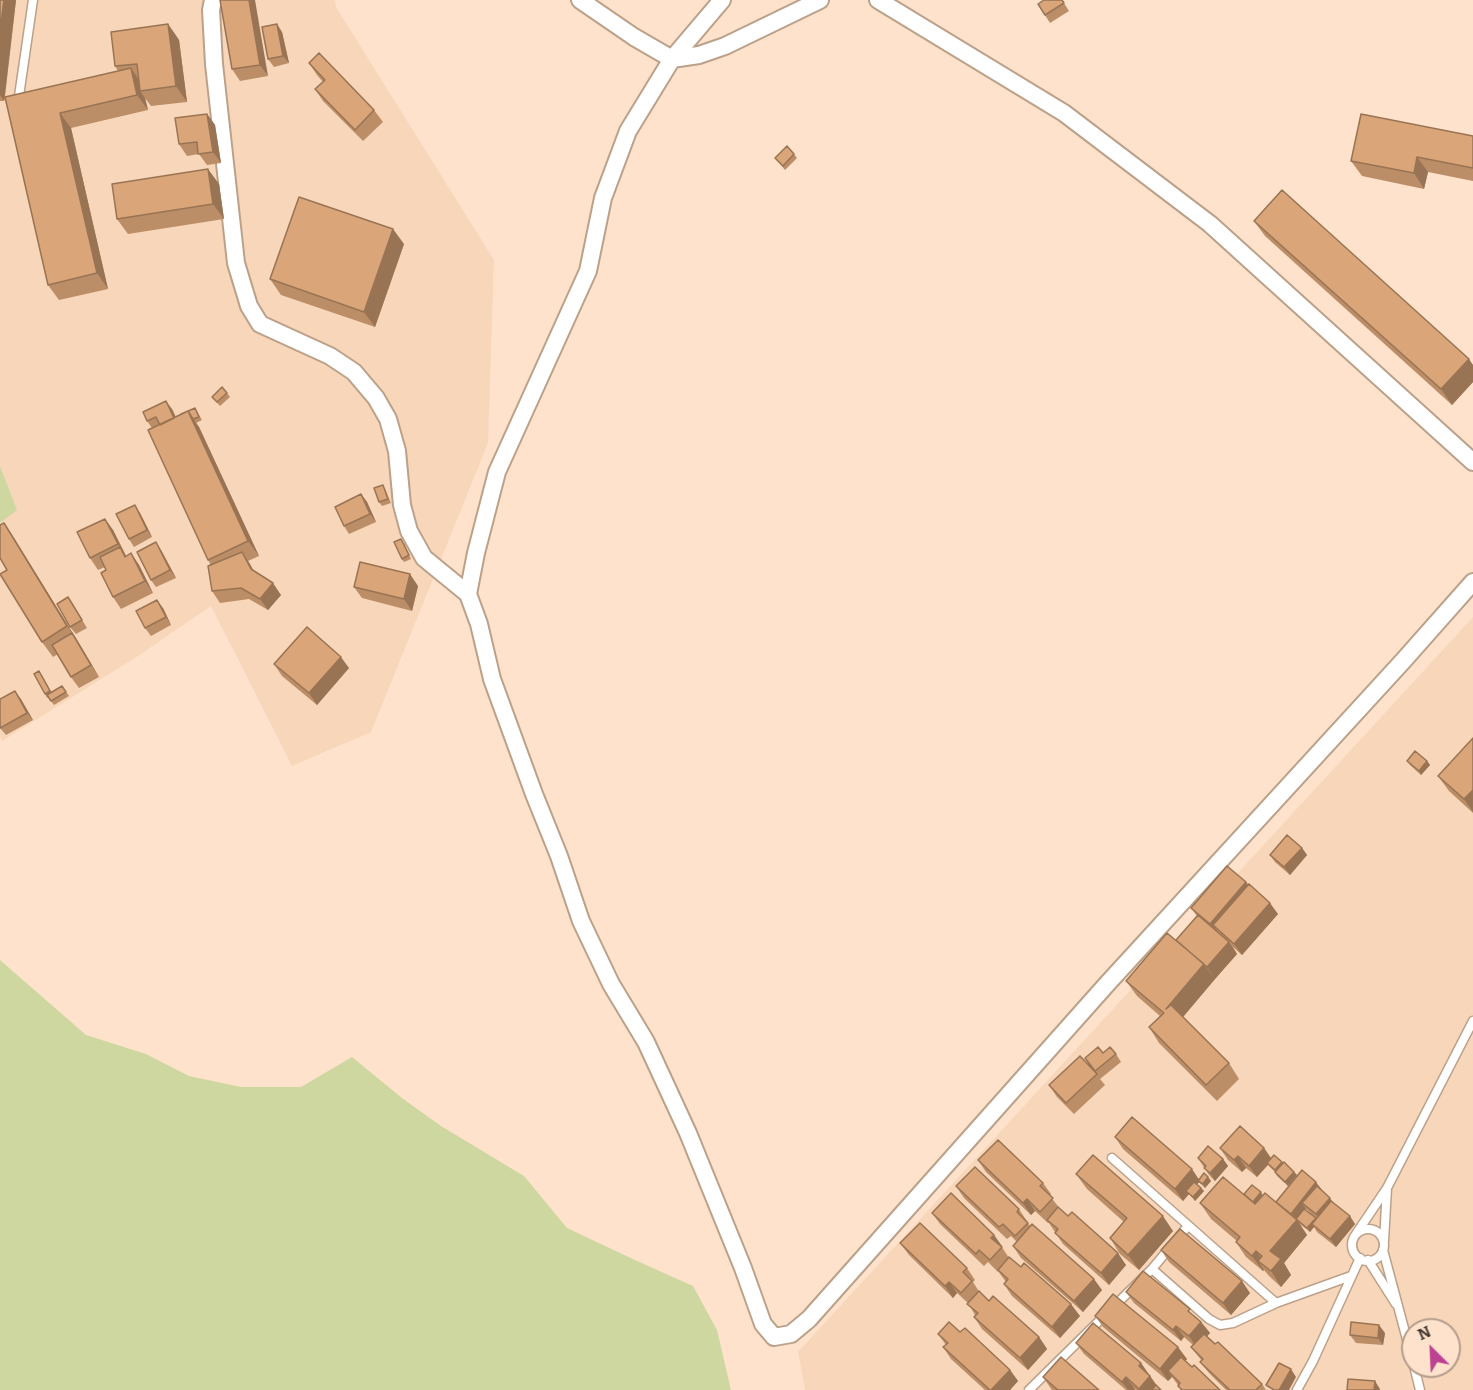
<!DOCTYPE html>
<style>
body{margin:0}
#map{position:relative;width:1473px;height:1390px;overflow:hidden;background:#ffe2cb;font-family:Bitter,serif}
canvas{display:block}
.north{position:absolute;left:1401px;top:1318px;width:60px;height:60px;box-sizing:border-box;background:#ffe2cb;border:2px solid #b39d8c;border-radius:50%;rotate:336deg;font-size:16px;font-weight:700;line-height:24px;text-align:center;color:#41362d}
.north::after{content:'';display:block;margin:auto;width:21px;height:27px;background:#bd4293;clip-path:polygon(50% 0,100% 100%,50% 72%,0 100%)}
</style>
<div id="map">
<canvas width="1473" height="1390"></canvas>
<div class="north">N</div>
</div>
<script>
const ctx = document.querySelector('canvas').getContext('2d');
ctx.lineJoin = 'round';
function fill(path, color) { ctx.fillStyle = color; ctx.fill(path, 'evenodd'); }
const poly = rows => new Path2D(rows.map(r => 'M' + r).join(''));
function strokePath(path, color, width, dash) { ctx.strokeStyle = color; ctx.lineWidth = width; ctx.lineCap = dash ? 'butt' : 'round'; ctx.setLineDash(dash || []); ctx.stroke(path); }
fill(poly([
 [0,0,335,0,336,7,494,260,488,443,371,732,292,766,211,606,138,656,2,741,0,737,0,522,16,509,0,466],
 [1473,617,1473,1390,805,1390,798,1352],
 [1413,1330,1449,1330,1449,1366,1413,1366]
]), '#f8d6b9');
fill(poly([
 [0,466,17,510,0,523],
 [0,960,86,1035,146,1054,189,1076,241,1087,301,1087,352,1057,402,1098,441,1126,524,1176,567,1228,635,1260,693,1286,717,1330,731,1390,0,1390]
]), '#cfd7a1');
const service = poly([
 [19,96,33,0],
 [1112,1158,1276,1303],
 '1352 1245a16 16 0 1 1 32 0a16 16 0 1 1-32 0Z',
 [1356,1234,1387,1188,1473,1021],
 [1384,1241,1387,1188],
 [1383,1250,1413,1362],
 [1368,1260,1396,1304],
 [1152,1269,1209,1319,1220,1325,1233,1323,1276,1303,1351,1276],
 [1414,1366,1420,1390],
 [1029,1390,1152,1269,1188,1226],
 [1297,1390,1313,1361,1360,1258]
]);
const minor = poly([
 [213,0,211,10,214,64,236,263,249,306,260,324,330,356,354,372,376,398,388,419,397,451,402,505,409,531,424,558,468,594,479,624,492,679,534,794,559,856,581,921,611,984,646,1042,688,1133,743,1268,763,1324,774,1337,791,1334,809,1319,1107,984,1403,661,1473,582],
 [580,0,634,37,672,59,699,55,725,46,820,0],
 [878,0,1064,113,1210,224,1473,462],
 [468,594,476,553,497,472,588,271,603,198,628,131,672,59,722,0]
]);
strokePath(service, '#bca18a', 11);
strokePath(minor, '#bca18a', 20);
strokePath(service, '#fff', 8);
strokePath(minor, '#fff', 16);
fill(poly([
 [0,0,16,0,5,97,118,71,115,66,168,24,179,40,187,102,151,106,145,98,148,110,71,128,108,289,59,300,48,285,5,98,4,101,0,101],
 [220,0,268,76,240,81,232,69],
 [1062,0,1069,11,1050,23,1038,4],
 [282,32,289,63,274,67,268,59],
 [309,63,374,110,383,122,363,141,323,101,315,89,323,82,317,75],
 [207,114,215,125,221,163,207,165,199,154,187,156,179,144],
 [1473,136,1473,181,1428,172,1424,189,1362,176,1351,161],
 [794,154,797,158,785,170,775,158],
 [219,184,224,219,128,234,117,219],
 [1254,221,1473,365,1473,382,1452,405,1265,236],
 [404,244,375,327,281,295,270,279],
 [227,393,230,397,220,406,212,397],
 [195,408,202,420,196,423,199,427,259,556,248,561,254,572,281,595,268,610,249,599,220,603,212,591,211,565,208,560,152,428,147,421,172,409,176,417],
 [385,489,391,503,382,506,379,502],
 [361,494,367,502,376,522,349,534,344,526],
 [140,513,152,537,134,547,129,539],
 [105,519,113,530,126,556,131,553,139,565,153,593,121,609,113,597,105,567,98,570,90,558],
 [14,538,80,645,99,677,79,688,71,677,58,654,53,657,42,642,7,570],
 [404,543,411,559,404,562,402,559],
 [161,550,176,578,156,587,151,580],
 [418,586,412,611,362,598,354,587],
 [68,597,87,628,76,634,70,627],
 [163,608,171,625,151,636,145,628],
 [274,664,349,668,317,705,282,676],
 [42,675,52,693,62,686,69,696,54,705,48,697,47,698,45,694],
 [15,691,33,720,6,735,0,728],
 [1473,738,1473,813,1449,791,1438,776],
 [1407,761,1427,761,1430,765,1421,775,1410,765],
 [1302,848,1307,855,1290,875,1275,862,1270,855],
 [1246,882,1278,914,1242,955,1233,947,1237,954,1215,979,1213,977,1215,979,1183,1017,1229,1063,1239,1079,1217,1101,1159,1043,1149,1027,1160,1016,1137,996,1126,981,1177,941,1197,916,1191,908],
 [1103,1053,1116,1054,1121,1062,1100,1079,1105,1085,1074,1114,1057,1097,1049,1085,1091,1067,1085,1058],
 [1115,1137,1199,1179,1208,1177,1211,1181,1205,1188,1199,1182,1197,1184,1204,1191,1195,1201,1189,1194,1183,1201,1123,1149],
 [1220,1148,1264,1148,1271,1158,1283,1163,1294,1172,1297,1175,1288,1186,1277,1176,1275,1172,1268,1165,1257,1177,1246,1168,1242,1172,1228,1160],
 [1198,1158,1223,1159,1228,1166,1215,1181,1209,1175],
 [978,1160,1043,1183,1051,1194,1050,1196,1061,1210,1126,1265,1109,1285,1063,1244,1049,1223,1048,1223,1035,1211,1031,1215,986,1172],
 [1076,1174,1173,1231,1139,1270,1120,1254,1110,1238,1124,1222,1087,1189],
 [956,1186,1019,1209,1030,1226,1102,1290,1083,1312,1021,1258,1013,1246,1017,1242,1011,1236,1007,1239,964,1198],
 [1321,1190,1355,1224,1336,1247,1317,1232,1314,1227,1310,1232,1300,1224,1307,1235,1284,1263,1291,1275,1281,1287,1269,1276,1264,1270,1263,1271,1246,1257,1236,1242,1237,1241,1211,1219,1200,1203,1244,1194,1262,1195,1276,1202],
 [1306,1209,1317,1219,1316,1219,1305,1210],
 [932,1213,994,1235,1009,1258,1080,1316,1060,1338,1012,1296,1004,1284,1006,1282,998,1271,998,1272,988,1262,984,1266,940,1224],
 [900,1243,967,1268,975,1280,973,1282,980,1293,989,1301,1039,1337,1047,1349,1028,1370,982,1329,974,1317,975,1315,968,1303,957,1293,953,1298,909,1255],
 [1161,1250,1250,1293,1231,1315,1169,1262],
 [1126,1292,1195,1316,1201,1322,1210,1333,1207,1336,1262,1384,1266,1390,1226,1390,1209,1373,1200,1362,1202,1361,1191,1347,1193,1345,1184,1337,1181,1341,1134,1303],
 [1095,1316,1187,1359,1185,1361,1192,1367,1220,1390,1181,1390,1178,1386,1178,1385,1172,1377,1168,1381,1103,1327],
 [960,1332,1010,1370,1018,1381,1010,1390,985,1390,951,1359,943,1347,946,1345,938,1334],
 [1385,1333,1383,1345,1356,1343,1350,1335],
 [1076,1343,1141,1363,1158,1387,1161,1390,1136,1390,1135,1389,1134,1390,1126,1390,1084,1354],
 [1043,1377,1099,1390,1052,1390]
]), '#bb8e67');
fill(poly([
 [4,0,16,0,4,101,0,95,0,30],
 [249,0,255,0,268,76,260,65],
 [168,24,179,40,187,102,176,86],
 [277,24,282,32,289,63,283,56],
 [131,68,141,83,140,91,145,98,148,110,137,95],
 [60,113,71,128,108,289,97,273],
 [207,114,215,125,221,163,213,152],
 [1417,157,1428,172,1424,189,1414,173],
 [208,169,219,184,224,219,213,204],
 [393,229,404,244,375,327,364,312],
 [1469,359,1473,365,1473,382,1452,405,1441,389],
 [166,401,172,409,181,430,176,423],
 [188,411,199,427,259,556,248,541],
 [361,494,367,502,376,522,370,514],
 [135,505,140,513,152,537,147,530],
 [105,519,113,530,126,556,125,557],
 [4,523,14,538,80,645,99,677,91,665,73,635],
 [156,542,161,550,176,578,170,570],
 [242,552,250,564,259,581,251,569],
 [131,553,139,565,153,593,145,581],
 [410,574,418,586,412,611,404,599],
 [273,583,281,595,268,610,260,599],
 [157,600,163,608,171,625,166,617],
 [341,657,349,668,317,705,309,693],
 [15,691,21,699,33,720,27,713],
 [1427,761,1430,765,1421,775,1419,771],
 [1473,790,1473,812,1464,799],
 [1302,848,1307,855,1290,875,1284,867],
 [1246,882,1254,894,1213,925,1219,934,1219,935,1210,924],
 [1270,903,1278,914,1242,955,1234,944],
 [1229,942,1237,954,1215,979,1207,967],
 [1204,964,1215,979,1177,1024,1166,1009],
 [1264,1148,1272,1160,1257,1177,1249,1166],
 [1238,1156,1246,1168,1242,1172,1234,1160],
 [1223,1159,1228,1166,1215,1181,1210,1173],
 [1192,1169,1200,1181,1189,1194,1186,1191,1189,1194,1183,1201,1175,1189],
 [1294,1172,1297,1175,1288,1186,1285,1182],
 [1208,1177,1211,1181,1205,1188,1203,1184],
 [1316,1182,1322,1190,1307,1208,1302,1203,1306,1209,1297,1220,1307,1235,1284,1263,1291,1275,1281,1287,1271,1271,1270,1251,1296,1221,1291,1214],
 [1201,1188,1204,1191,1195,1201,1193,1197],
 [1261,1192,1263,1196,1255,1206,1252,1202],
 [1330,1198,1335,1206,1321,1222,1316,1214],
 [1027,1199,1035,1211,1031,1215,1023,1203],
 [1163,1216,1173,1231,1139,1270,1128,1255],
 [1350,1216,1355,1224,1336,1247,1330,1239],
 [1316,1218,1318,1222,1312,1224,1314,1227,1310,1232,1307,1228],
 [994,1235,1002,1246,1000,1249,991,1238],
 [1256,1251,1267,1266,1258,1261,1264,1270,1263,1271,1252,1256],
 [1118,1253,1126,1265,1109,1285,1101,1273],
 [1094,1279,1102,1290,1083,1312,1074,1301],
 [1242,1281,1250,1293,1231,1315,1223,1303],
 [949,1282,957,1293,953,1298,945,1286],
 [1071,1304,1080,1316,1060,1338,1052,1327],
 [1201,1322,1210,1333,1197,1348,1189,1336],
 [1379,1325,1385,1333,1383,1345,1378,1338],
 [1176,1326,1184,1337,1181,1341,1173,1330],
 [1039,1337,1047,1349,1028,1370,1020,1358],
 [1178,1347,1187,1359,1173,1376,1168,1371,1172,1377,1168,1381,1160,1369],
 [1141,1363,1149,1375,1139,1366],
 [1291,1369,1296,1377,1289,1390,1279,1390],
 [1010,1370,1018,1381,1010,1390,991,1390],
 [1150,1376,1158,1388,1156,1390,1140,1390,1139,1389],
 [1126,1377,1135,1389,1134,1390,1128,1390,1122,1382],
 [1375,1381,1380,1389,1380,1390,1374,1390]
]), '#997454');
const building = poly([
 [0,0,4,0,0,30,0,0],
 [220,0,249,0,260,65,232,69,220,0],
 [1044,0,1062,0,1064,3,1045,15,1038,4,1044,0],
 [168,24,176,86,140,91,137,64,115,66,111,32,168,24],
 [277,24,283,56,268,59,262,27,277,24],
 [319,53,374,110,355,130,315,89,325,80,309,63,319,53],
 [131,68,137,95,60,113,97,273,48,285,5,97,131,68],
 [207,114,213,152,198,154,197,142,179,144,175,118,207,114],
 [1361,114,1473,136,1473,168,1417,157,1414,173,1351,161,1361,114],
 [787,146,794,154,783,166,775,158,787,146],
 [208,169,213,204,117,219,112,184,208,169],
 [1282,190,1469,359,1441,389,1254,221,1282,190],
 [299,197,393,229,364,312,270,279,299,197],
 [222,387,227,393,217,402,212,397,222,387],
 [166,401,174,418,160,425,156,417,147,421,143,412,166,401],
 [195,408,199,417,193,419,188,411,181,414,195,408],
 [188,411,248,541,208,560,148,430,188,411],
 [383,485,388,499,379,502,374,488,383,485],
 [361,494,370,514,344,526,335,507,361,494],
 [135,505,147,530,129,539,116,514,135,505],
 [105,519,118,544,90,558,77,532,105,519],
 [4,523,67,626,42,642,0,574,7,570,0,558,0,525,4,523],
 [401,539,409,555,402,559,394,542,401,539],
 [156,542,170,570,151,580,137,552,156,542],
 [120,547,125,557,131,553,145,581,113,597,101,573,106,570,100,557,120,547],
 [242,552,251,569,273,583,260,599,241,588,212,591,208,566,242,552],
 [360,562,410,574,404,599,354,587,360,562],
 [68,597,82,620,70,627,57,604,68,597],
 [157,600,166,617,145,628,136,611,157,600],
 [307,627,341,657,309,693,274,664,307,627],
 [72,633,91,665,71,677,52,645,72,633],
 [39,671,50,691,45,694,34,674,39,671],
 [62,686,66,692,51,701,47,695,62,686],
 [15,691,27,713,0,728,0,699,15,691],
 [1473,738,1473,790,1464,799,1438,776,1473,738],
 [1415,751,1427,761,1419,771,1407,761,1415,751],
 [1287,835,1302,848,1284,867,1270,855,1287,835],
 [1227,866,1246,882,1210,924,1191,908,1227,866],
 [1249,884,1270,903,1234,944,1213,925,1249,884],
 [1198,915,1229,942,1207,967,1176,940,1198,915],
 [1167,933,1204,964,1166,1009,1171,1005,1229,1063,1206,1085,1149,1027,1164,1013,1126,981,1167,933],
 [1098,1047,1103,1053,1110,1047,1116,1054,1095,1071,1085,1058,1098,1047],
 [1080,1056,1097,1074,1066,1103,1049,1085,1080,1056],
 [1132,1117,1192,1169,1175,1189,1115,1137,1132,1117],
 [1240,1126,1264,1148,1249,1166,1238,1156,1234,1160,1220,1148,1240,1126],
 [998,1140,1043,1183,1040,1186,1053,1198,1040,1212,1027,1199,1023,1203,978,1160,998,1140],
 [1208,1146,1223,1159,1210,1173,1204,1168,1206,1166,1198,1158,1208,1146],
 [1093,1155,1163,1216,1128,1255,1110,1238,1127,1218,1076,1174,1093,1155],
 [1274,1155,1282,1162,1275,1170,1267,1163,1274,1155],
 [1284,1162,1294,1172,1285,1182,1275,1172,1284,1162],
 [975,1167,1019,1209,1017,1212,1028,1223,1015,1236,1003,1224,999,1227,956,1186,975,1167],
 [1302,1170,1316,1182,1291,1214,1276,1202,1302,1170],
 [1204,1173,1208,1177,1203,1184,1198,1181,1204,1173],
 [1223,1177,1255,1204,1265,1193,1297,1220,1270,1251,1281,1259,1271,1271,1258,1261,1262,1256,1256,1251,1252,1256,1236,1242,1240,1237,1200,1203,1223,1177],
 [1194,1182,1201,1188,1193,1197,1186,1191,1194,1182],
 [1252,1185,1261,1192,1253,1202,1244,1194,1252,1185],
 [1317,1186,1330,1198,1316,1214,1302,1203,1317,1186],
 [951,1193,994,1235,991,1238,1002,1247,990,1260,979,1250,976,1254,932,1213,951,1193],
 [1331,1201,1350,1216,1330,1239,1312,1224,1331,1201],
 [1058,1207,1068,1216,1072,1212,1118,1253,1101,1273,1055,1233,1058,1229,1047,1220,1058,1207],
 [1304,1209,1316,1218,1307,1228,1296,1219,1304,1209],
 [920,1223,967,1268,963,1272,972,1281,961,1293,949,1282,945,1286,900,1243,920,1223],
 [1032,1224,1094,1279,1074,1301,1013,1246,1032,1224],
 [1180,1229,1242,1281,1223,1303,1161,1250,1180,1229],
 [1009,1257,1021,1267,1024,1263,1071,1304,1052,1327,1004,1284,1008,1279,998,1270,1009,1257],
 [1143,1271,1190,1309,1188,1311,1201,1322,1189,1336,1176,1326,1173,1330,1126,1292,1143,1271],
 [979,1291,989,1301,993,1296,1039,1337,1020,1358,974,1317,978,1313,967,1304,979,1291],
 [1113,1294,1178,1347,1160,1369,1095,1316,1113,1294],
 [949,1322,960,1332,965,1328,1010,1370,991,1390,990,1390,943,1347,948,1343,938,1334,949,1322],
 [1351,1322,1379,1325,1378,1338,1350,1335,1351,1322],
 [1093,1323,1141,1363,1139,1366,1150,1376,1139,1389,1126,1377,1122,1382,1076,1343,1093,1323],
 [1204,1334,1215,1344,1218,1342,1262,1384,1256,1390,1230,1390,1200,1362,1203,1359,1191,1347,1204,1334],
 [1061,1357,1099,1390,1058,1390,1043,1377,1061,1357],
 [1181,1357,1192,1367,1194,1365,1220,1390,1182,1390,1178,1386,1180,1383,1168,1371,1181,1357],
 [1279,1363,1291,1369,1279,1390,1274,1390,1266,1385,1279,1363],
 [1348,1379,1375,1381,1374,1390,1347,1390,1348,1379],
 [1156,1385,1161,1390,1152,1390,1156,1385]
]);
fill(building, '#daa578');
strokePath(building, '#997454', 1.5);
</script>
